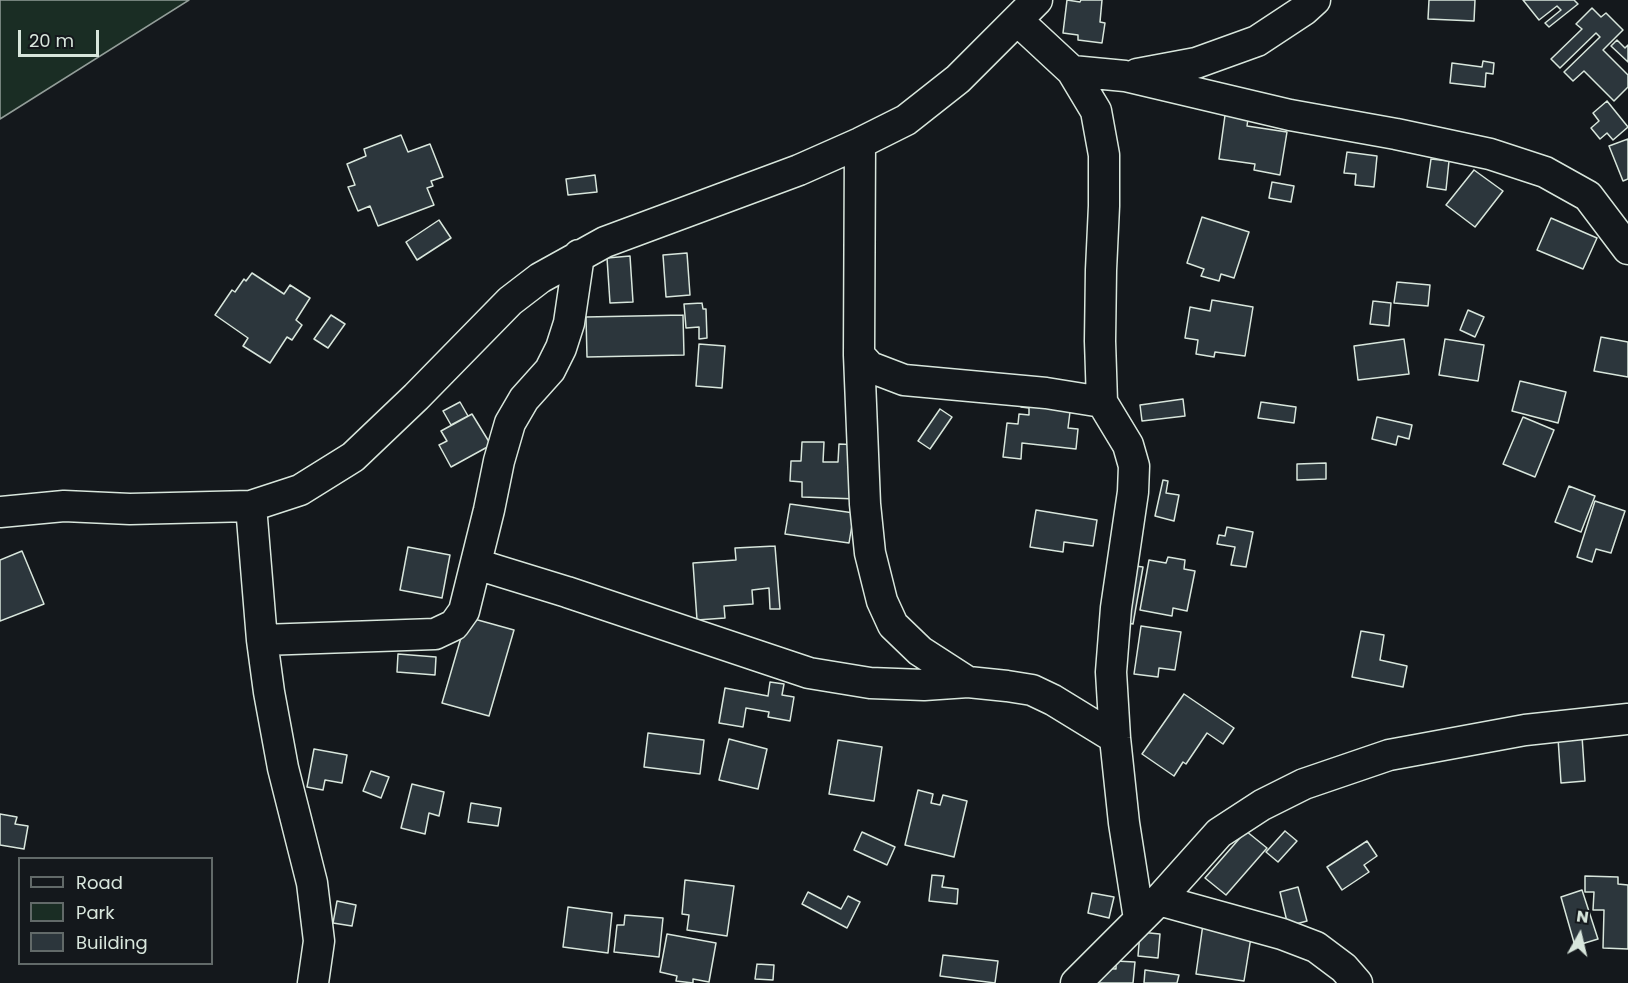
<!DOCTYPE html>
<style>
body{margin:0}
#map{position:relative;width:1628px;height:983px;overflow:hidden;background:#14181c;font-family:Poppins,sans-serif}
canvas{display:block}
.legend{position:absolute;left:18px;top:857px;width:195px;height:108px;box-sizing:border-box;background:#14181c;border:2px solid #626a69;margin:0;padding:8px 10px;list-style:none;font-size:18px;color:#d8e6dc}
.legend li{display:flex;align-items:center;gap:12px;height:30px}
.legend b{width:30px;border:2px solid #626a69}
.north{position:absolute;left:1550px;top:905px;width:60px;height:60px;-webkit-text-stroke:4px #14181c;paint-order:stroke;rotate:8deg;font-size:16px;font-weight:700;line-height:24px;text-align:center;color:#d8e6dc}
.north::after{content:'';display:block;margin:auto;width:21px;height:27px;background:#d8e6dc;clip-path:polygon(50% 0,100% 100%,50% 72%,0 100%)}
.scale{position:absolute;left:18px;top:30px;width:81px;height:27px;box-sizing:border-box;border:3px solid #d8e6dc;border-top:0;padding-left:8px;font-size:18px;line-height:21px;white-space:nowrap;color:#d8e6dc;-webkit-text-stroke:4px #14181c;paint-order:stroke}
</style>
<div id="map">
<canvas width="1628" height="983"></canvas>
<ul class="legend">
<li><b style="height:8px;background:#14181c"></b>Road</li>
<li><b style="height:16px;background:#1a2d24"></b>Park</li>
<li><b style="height:16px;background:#2c363c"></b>Building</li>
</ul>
<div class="north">N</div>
<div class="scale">20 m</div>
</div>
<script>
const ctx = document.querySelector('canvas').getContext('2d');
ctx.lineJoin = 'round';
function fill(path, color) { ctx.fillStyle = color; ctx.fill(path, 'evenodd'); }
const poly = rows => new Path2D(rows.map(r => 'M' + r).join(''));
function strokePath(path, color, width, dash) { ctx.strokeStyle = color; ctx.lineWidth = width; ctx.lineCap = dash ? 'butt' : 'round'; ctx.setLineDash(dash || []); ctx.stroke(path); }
const green = poly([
 [0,0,189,0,0,119,0,0]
]);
fill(green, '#1a2d24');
strokePath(green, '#939e99', 1.5);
const building = poly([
 [1067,0,1080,2,1081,0,1102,0,1100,22,1105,23,1102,43,1078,40,1078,35,1063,33,1067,0],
 [1429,0,1475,0,1474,21,1428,19,1429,0],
 [1523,0,1574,0,1578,4,1549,27,1545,23,1561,10,1557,6,1539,20,1523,0],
 [1592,8,1601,17,1606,13,1623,30,1603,50,1628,75,1628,87,1614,101,1584,71,1573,81,1564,72,1600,37,1596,33,1560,68,1551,59,1582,29,1576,24,1592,8],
 [1617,40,1625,48,1628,45,1628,62,1611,46,1617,40],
 [1483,61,1494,63,1493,74,1486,73,1485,87,1450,83,1452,63,1482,67,1483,61],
 [1607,101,1628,127,1613,140,1607,133,1600,139,1591,128,1599,121,1593,113,1607,101],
 [1226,108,1249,112,1247,126,1287,132,1280,175,1254,170,1255,164,1219,159,1226,108],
 [401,135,408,152,430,144,443,177,431,181,433,186,427,188,434,205,378,226,370,206,358,211,348,187,355,185,347,164,366,156,364,149,401,135],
 [1628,139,1628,179,1623,181,1609,146,1628,139],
 [1347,152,1377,156,1374,187,1355,185,1356,174,1344,173,1347,152],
 [1431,159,1449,161,1446,190,1427,187,1431,159],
 [1474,170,1503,191,1475,227,1446,205,1474,170],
 [595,175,597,192,568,195,566,179,595,175],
 [1272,182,1294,186,1291,202,1269,198,1272,182],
 [1202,217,1249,232,1234,278,1221,274,1219,281,1201,276,1204,269,1187,263,1202,217],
 [1551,218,1597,238,1583,269,1537,250,1551,218],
 [439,220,451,238,417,260,406,242,439,220],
 [687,253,690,295,666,297,663,255,687,253],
 [630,256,633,302,610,303,607,258,630,256],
 [252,273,284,294,290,285,310,298,296,320,302,325,292,340,287,337,270,363,243,346,248,338,215,315,232,290,235,292,244,279,246,281,252,273],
 [1397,282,1430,285,1428,306,1394,303,1397,282],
 [1212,300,1253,307,1245,356,1215,352,1214,357,1196,354,1198,340,1185,338,1190,307,1210,311,1212,300],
 [1373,301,1391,303,1389,326,1370,324,1373,301],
 [702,303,703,309,706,309,707,338,699,339,699,327,686,328,684,304,702,303],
 [1468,310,1484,317,1475,337,1460,330,1468,310],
 [331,315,345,324,328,348,314,339,331,315],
 [683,315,684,355,587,357,586,317,683,315],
 [1601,337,1628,342,1628,377,1594,371,1601,337],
 [1404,339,1409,374,1358,380,1354,346,1404,339],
 [1445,339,1484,345,1478,381,1439,375,1445,339],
 [699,344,725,346,722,388,696,386,699,344],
 [1520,381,1566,392,1558,423,1512,411,1520,381],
 [1022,398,1077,404,1076,413,1070,412,1068,428,1078,429,1076,449,1022,443,1021,459,1003,457,1007,423,1018,424,1019,414,1029,415,1029,408,1021,407,1022,398],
 [1183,399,1185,416,1142,421,1140,405,1183,399],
 [460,402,468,416,451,425,443,411,460,402],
 [1261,402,1296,407,1294,423,1258,418,1261,402],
 [940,409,952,417,930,449,918,441,940,409],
 [472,414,491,445,451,467,439,445,447,441,441,431,472,414],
 [1377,417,1412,425,1409,439,1398,436,1396,445,1372,439,1377,417],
 [1523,417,1554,430,1535,477,1503,464,1523,417],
 [802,442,824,442,823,462,838,462,839,444,859,445,857,499,802,497,802,482,790,481,791,461,801,461,802,442],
 [1326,463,1326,479,1297,480,1297,464,1326,463],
 [1163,480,1168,481,1166,493,1179,495,1174,521,1155,516,1163,480],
 [1569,486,1595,496,1581,532,1555,522,1569,486],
 [1595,501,1625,511,1611,553,1596,549,1592,562,1577,557,1595,501],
 [790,504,854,513,849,543,785,534,790,504],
 [1036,510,1097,520,1093,546,1064,542,1063,552,1030,547,1036,510],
 [1227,527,1253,532,1246,567,1231,565,1235,547,1217,544,1219,535,1225,536,1227,527],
 [775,546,780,609,770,609,769,588,752,590,753,604,724,606,725,618,697,620,693,563,736,560,735,548,775,546],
 [408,547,450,555,442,598,400,590,408,547],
 [22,551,44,604,0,621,0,560,22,551],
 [1168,557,1185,560,1184,569,1195,571,1187,611,1173,608,1172,616,1140,610,1149,560,1166,563,1168,557],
 [1128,565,1143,567,1133,624,1118,621,1128,565],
 [467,617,514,630,489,716,442,703,467,617],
 [1141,626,1181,632,1175,670,1159,668,1158,677,1134,674,1141,626],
 [1361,631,1384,635,1380,660,1407,666,1403,687,1352,677,1361,631],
 [398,654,436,657,435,675,397,672,398,654],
 [770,682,784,684,782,695,794,697,790,721,768,717,769,712,746,708,743,727,719,723,725,688,768,696,770,682],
 [1184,694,1234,728,1223,744,1207,733,1186,764,1183,762,1174,776,1142,754,1184,694],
 [648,733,704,740,700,774,644,767,648,733],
 [1582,736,1585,781,1561,783,1558,738,1582,736],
 [729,739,767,749,758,789,719,780,729,739],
 [838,740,882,747,874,801,829,794,838,740],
 [314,749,347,755,342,783,325,780,323,790,307,787,314,749],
 [371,771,389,777,381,798,363,791,371,771],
 [412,784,444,792,439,816,429,813,425,834,401,828,412,784],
 [918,790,933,794,931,803,940,805,943,795,967,801,954,857,905,845,918,790],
 [471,803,501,808,498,826,468,822,471,803],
 [0,814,17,817,15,824,28,826,24,849,0,845,0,814],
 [1246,831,1267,848,1226,895,1205,878,1246,831],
 [1285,831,1297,841,1278,862,1266,852,1285,831],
 [862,832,895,847,887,865,854,850,862,832],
 [1367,841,1377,856,1364,865,1369,872,1342,890,1327,867,1367,841],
 [932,875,944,876,942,887,958,889,957,904,929,901,932,875],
 [1585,876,1618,877,1618,884,1628,885,1628,949,1603,948,1604,910,1593,910,1594,892,1585,892,1585,876],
 [685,880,734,886,727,936,687,930,689,915,682,914,685,880],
 [1298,887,1307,921,1288,926,1280,892,1298,887],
 [1582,890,1598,939,1575,946,1561,897,1582,890],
 [808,892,841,909,848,896,860,902,847,928,802,904,808,892],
 [1092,893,1114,897,1109,918,1088,913,1092,893],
 [337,901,356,905,352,926,333,923,337,901],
 [568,907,612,913,608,953,563,947,568,907],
 [625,915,663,918,659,957,614,952,617,925,624,925,625,915],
 [1203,924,1252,931,1244,981,1196,974,1203,924],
 [1140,932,1160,934,1158,958,1138,956,1140,932],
 [667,934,716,943,709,982,693,979,693,983,676,981,677,976,660,972,667,934],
 [943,955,998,961,995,983,940,976,943,955],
 [1116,961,1135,962,1133,983,1084,983,1098,968,1116,969,1116,961],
 [757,964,774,965,773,980,755,979,757,964],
 [1145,970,1179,975,1177,983,1144,983,1145,970]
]);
fill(building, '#2c363c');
strokePath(building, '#d8e6dc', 1.5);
const minor = poly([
 [1017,20,1072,71,1096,111,1104,155,1104,206,1101,270,1100,341,1102,402,1128,445,1134,466,1133,492,1116,608,1111,672,1115,738,1124,823,1139,919],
 [1072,71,1125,76,1290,115,1396,134,1490,154,1545,172,1588,196,1628,249],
 [1137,74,1196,63,1257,41,1304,10,1315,0],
 [860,143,859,355,870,367,904,380,1046,393,1102,402],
 [859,355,865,504,870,553,882,601,893,625,920,651,968,682],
 [251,506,262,640,269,692,283,768,312,883,319,941,313,983],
 [0,512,64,506,130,509,251,506,300,490,353,457,416,397,510,301,540,278,605,242,799,170,860,143,906,120,958,79,1037,0],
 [476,564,567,592,809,673,870,683,924,685,968,682,1007,686,1032,690,1053,700,1115,738],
 [262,640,435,634,454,625,464,611,489,510,499,461,510,423,524,399,550,370,561,348,569,323,579,255],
 [1159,900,1282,934,1316,947,1344,968,1357,983],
 [1076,983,1159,900,1219,833,1262,805,1304,784,1389,755,1525,730,1628,719]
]);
strokePath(minor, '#d8e6dc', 33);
strokePath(minor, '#14181c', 30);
</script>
